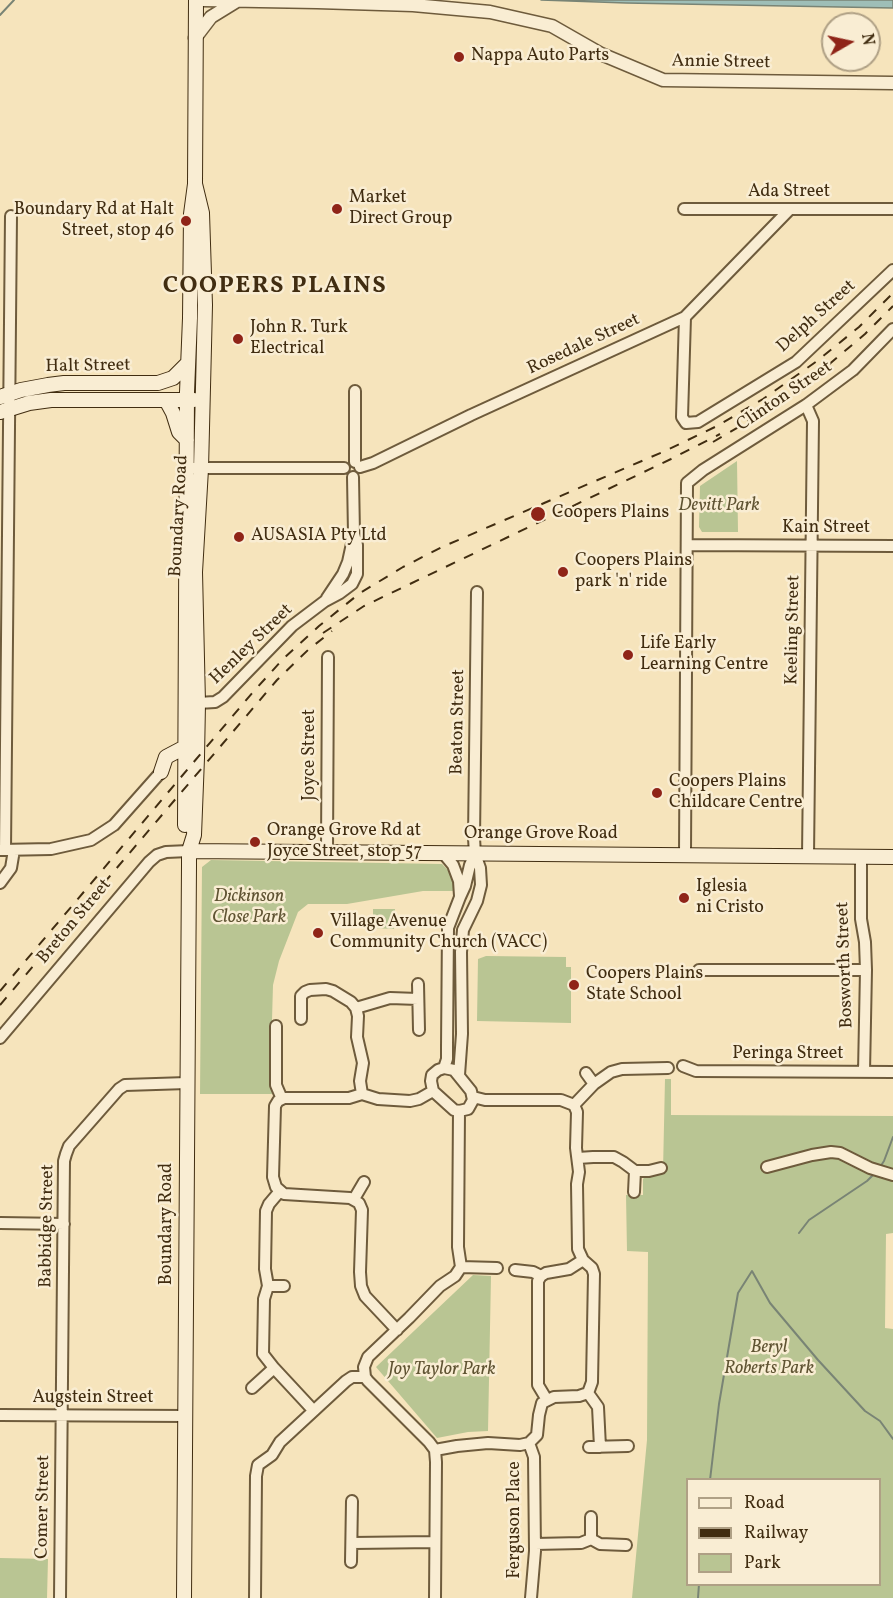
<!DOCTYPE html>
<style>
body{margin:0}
#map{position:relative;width:893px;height:1598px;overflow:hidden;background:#f6e4bc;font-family:Vollkorn,serif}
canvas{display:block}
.legend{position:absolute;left:686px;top:1478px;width:195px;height:108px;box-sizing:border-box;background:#f9edd3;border:2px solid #afa085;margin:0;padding:8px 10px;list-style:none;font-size:18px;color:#412d11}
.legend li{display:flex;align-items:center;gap:12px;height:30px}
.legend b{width:30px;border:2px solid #afa085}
.north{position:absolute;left:821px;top:12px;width:60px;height:60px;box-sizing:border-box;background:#f9edd3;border:2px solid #afa085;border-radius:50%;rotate:81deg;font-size:16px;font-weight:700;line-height:24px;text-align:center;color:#412d11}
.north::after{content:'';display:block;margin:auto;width:21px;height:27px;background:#8f2418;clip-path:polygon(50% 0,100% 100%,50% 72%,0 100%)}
</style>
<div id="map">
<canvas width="893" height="1598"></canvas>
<ul class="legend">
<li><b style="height:8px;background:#f9edd3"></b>Road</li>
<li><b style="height:8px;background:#412d11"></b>Railway</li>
<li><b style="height:16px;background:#b9c593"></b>Park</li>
</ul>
<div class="north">N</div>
</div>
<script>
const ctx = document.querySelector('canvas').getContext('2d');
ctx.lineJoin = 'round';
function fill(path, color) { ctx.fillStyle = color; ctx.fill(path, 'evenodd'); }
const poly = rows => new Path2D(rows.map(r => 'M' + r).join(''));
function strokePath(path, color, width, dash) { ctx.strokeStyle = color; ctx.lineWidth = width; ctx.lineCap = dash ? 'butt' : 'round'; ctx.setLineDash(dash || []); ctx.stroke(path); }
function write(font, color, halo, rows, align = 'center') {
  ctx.font = font + ' Vollkorn,serif'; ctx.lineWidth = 5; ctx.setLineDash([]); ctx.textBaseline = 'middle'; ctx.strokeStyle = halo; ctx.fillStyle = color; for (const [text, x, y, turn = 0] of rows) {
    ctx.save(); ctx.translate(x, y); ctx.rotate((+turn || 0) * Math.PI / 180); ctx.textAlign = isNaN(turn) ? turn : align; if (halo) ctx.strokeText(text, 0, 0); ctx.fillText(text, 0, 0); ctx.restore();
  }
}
fill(poly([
 [737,461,738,532,702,532,699,527,700,486],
 [211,860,442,864,453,875,455,891,423,891,347,904,308,904,298,912,279,961,273,985,272,1020,272,1094,200,1094,202,867],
 [373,909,395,909,394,929,373,928],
 [486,956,566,957,566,967,571,967,571,1023,477,1021,478,959],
 [665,1079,671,1079,671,1115,893,1116,893,1233,886,1234,885,1328,893,1329,893,1598,632,1598,647,1440,648,1252,627,1251,626,1195,643,1195,643,1179,647,1175,663,1171],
 [688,1480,880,1480,880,1584,688,1584],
 [473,1275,491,1276,488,1431,468,1432,437,1438,376,1367],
 [0,1558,48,1559,47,1598,0,1598]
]), '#b9c593');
const water = poly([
 [541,0,893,0,893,8,626,3,541,0]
]);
fill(water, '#9ebeb7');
strokePath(water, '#798475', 1.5);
strokePath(poly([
 [0,15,14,0],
 [880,1167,884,1161,893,1137],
 [799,1233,809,1220,867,1181,874,1174],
 [710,1480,719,1404,738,1293,752,1271,770,1303,818,1360,865,1411,880,1421,893,1439],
 [698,1598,699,1584]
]), '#798475', 2);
const minor = poly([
 [684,209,893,209],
 [685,317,682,417,686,423,698,422,796,362,893,270],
 [355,391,355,462],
 [806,405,813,421,808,856],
 [360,467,373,463,471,415,685,317,790,209],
 [187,468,344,468],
 [687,545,893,546],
 [327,598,343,574,348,562,353,539],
 [198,703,215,702,223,697,292,626,325,601,340,593,352,584,357,574,357,545,354,534,353,477],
 [0,850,51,849,91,840,114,825,161,772],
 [5,850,11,216],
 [327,852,328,657],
 [443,853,453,865,459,881,460,896],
 [685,854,687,483,703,470,806,405,853,370,893,329],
 [861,856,861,919,865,942,866,970,864,1072],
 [0,883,11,868,14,850],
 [699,970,866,970],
 [418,984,419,1030],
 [356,1008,390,998,418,999],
 [301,1019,301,996,305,992,310,990,326,989,333,991,351,1002,356,1008,358,1016,357,1037,363,1063,360,1081,362,1094],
 [276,1026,276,1085,282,1099],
 [0,1038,149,862,157,855,166,852,189,851],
 [683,1066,696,1071,893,1072],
 [444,1068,447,1059,447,1047,448,928,460,897,465,886,470,865,475,854],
 [444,1068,454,1070,471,1091,473,1100,468,1109,459,1111,454,1110,433,1091,431,1081,432,1075,438,1070,444,1068],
 [586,1073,594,1084],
 [459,1075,462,1034,461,952,463,930,477,901,481,885,480,868,475,854,474,838,477,592],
 [574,1105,594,1084,611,1072,622,1069,668,1068],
 [578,1158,593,1157,614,1157,623,1162,635,1171,649,1171,661,1168],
 [767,1167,812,1155,831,1152,840,1153,870,1168,893,1175],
 [280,1191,269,1204,266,1211,265,1269,268,1286,264,1299,263,1354,274,1368,313,1410],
 [634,1192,635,1171],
 [354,1199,364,1182],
 [0,1223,64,1224],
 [461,1267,497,1268],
 [515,1270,533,1272,541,1276],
 [268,1286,284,1286],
 [397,1330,365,1296,361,1286,360,1272,362,1210,359,1203,350,1198,284,1194,276,1187,273,1177,275,1106,278,1101,284,1098,349,1098,362,1094,378,1099,410,1101,419,1099,433,1091],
 [252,1388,274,1368],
 [588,1393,598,1407,600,1447],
 [547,1400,538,1385,538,1281,541,1276,546,1273,569,1269,583,1260],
 [0,1415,185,1416],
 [529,1443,534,1457,535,1551,531,1598],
 [589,1447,628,1446],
 [435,1450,457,1446,488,1443,520,1445,529,1443,537,1435,539,1415,542,1403,554,1397,579,1396,588,1393,592,1382,594,1274,592,1268,583,1260,578,1249,577,1184,579,1172,576,1148,577,1112,574,1105,561,1100,485,1100,473,1097],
 [591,1539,591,1517],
 [352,1543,435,1542],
 [535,1544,581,1543,591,1539,600,1544,626,1545],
 [351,1562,352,1501],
 [60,1598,64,1161,66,1154,69,1146,119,1089,125,1085,187,1083],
 [255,1598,256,1476,258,1465,272,1455,280,1442,346,1381,352,1377,365,1377],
 [435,1598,436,1462,435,1450,429,1442,368,1381,365,1377,364,1367,368,1357,409,1318,440,1286,455,1276,461,1267,458,1247,459,1111]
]);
const tertiary = poly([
 [203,0,317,2,413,5,490,12,552,26,601,54,663,80,893,83],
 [195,38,211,17,237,1]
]);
const secondary = poly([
 [0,397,21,390,48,385,64,383,158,383,173,378,188,363],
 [166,400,173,413,179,432,187,440],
 [0,412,29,403,51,400,194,400],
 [161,772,166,757,185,747],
 [185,825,187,392,190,318,191,214,195,184,196,0],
 [189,851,893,857],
 [184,1598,189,865,189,851,194,835,197,758,198,703,195,572,201,469,205,305,202,213,195,184]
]);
strokePath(minor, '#6e5b3c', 14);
strokePath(tertiary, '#6e5b3c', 15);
strokePath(secondary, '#412d11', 16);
strokePath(minor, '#f9edd3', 10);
strokePath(tertiary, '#f9edd3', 12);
strokePath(secondary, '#f9edd3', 14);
strokePath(poly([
 [713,442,769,409,820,372,865,334,893,306],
 [323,633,364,606,671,459,720,434],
 [0,991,253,692,284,658,319,626,360,593,403,567,442,547,665,451,717,426,763,399,817,361,859,327,893,293],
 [0,1005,277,680,308,650,332,631]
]), '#412d11', 2, [10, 10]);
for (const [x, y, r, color] of [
 [459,57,6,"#8f2418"],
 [337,209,6,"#8f2418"],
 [186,221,6,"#8f2418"],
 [238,339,6,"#8f2418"],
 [538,514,8,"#8f2418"],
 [239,537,6,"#8f2418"],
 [563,572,6,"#8f2418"],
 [628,655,6,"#8f2418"],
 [657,793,6,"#8f2418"],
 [255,842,6,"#8f2418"],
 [684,898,6,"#8f2418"],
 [318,933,6,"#8f2418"],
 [574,985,6,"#8f2418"]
]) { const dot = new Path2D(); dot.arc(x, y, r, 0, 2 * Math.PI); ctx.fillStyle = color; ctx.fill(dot); strokePath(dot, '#f9edd3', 2); }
write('18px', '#412d11', '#f9edd3', [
 ["Nappa Auto Parts",471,57],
 ["Market",349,199],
 ["Direct Group",349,220],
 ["Boundary Rd at Halt",174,211,"right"],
 ["Street, stop 46",174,232,"right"],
 ["John R. Turk",250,329],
 ["Electrical",250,350],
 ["Coopers Plains",552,514],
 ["AUSASIA Pty Ltd",251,537],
 ["Coopers Plains",575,562],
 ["park 'n' ride",575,583],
 ["Life Early",640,645],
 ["Learning Centre",640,666],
 ["Coopers Plains",669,783],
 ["Childcare Centre",669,804],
 ["Orange Grove Rd at",267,832],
 ["Joyce Street, stop 57",267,853],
 ["Iglesia",696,888],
 ["ni Cristo",696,909],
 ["Village Avenue",330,923],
 ["Community Church (VACC)",330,944],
 ["Coopers Plains",586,975],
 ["State School",586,996]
], 'left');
write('18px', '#412d11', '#f9edd3', [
 ["Annie Street",721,63,1],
 ["Ada Street",789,193],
 ["Delph Street",817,317,-42],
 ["Rosedale Street",584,345,-25],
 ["Halt Street",88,367,-1],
 ["Clinton Street",785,397,-34],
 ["Boundary Road",180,516,-87],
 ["Kain Street",826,529],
 ["Keeling Street",794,630,-89],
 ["Henley Street",252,645,-44],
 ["Beaton Street",459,722,-89],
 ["Joyce Street",311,755,-90],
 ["Orange Grove Road",541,835],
 ["Breton Street",75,922,-50],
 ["Bosworth Street",846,965,-92],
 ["Peringa Street",788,1055],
 ["Boundary Road",168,1224,-90],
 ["Babbidge Street",48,1226,-89],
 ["Augstein Street",93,1399],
 ["Comer Street",44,1507,-89],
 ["Ferguson Place",516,1520,-90]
]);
write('italic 18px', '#5f5332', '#f9edd3', [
 ["Devitt Park",719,507],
 ["Dickinson",249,898],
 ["Close Park",249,919],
 ["Beryl",769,1349],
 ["Roberts Park",769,1370],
 ["Joy Taylor Park",442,1371]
]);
ctx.letterSpacing = '1.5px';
write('bold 24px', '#412d11', '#f9edd3', [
 ["COOPERS PLAINS",275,288]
]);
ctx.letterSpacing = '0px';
</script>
